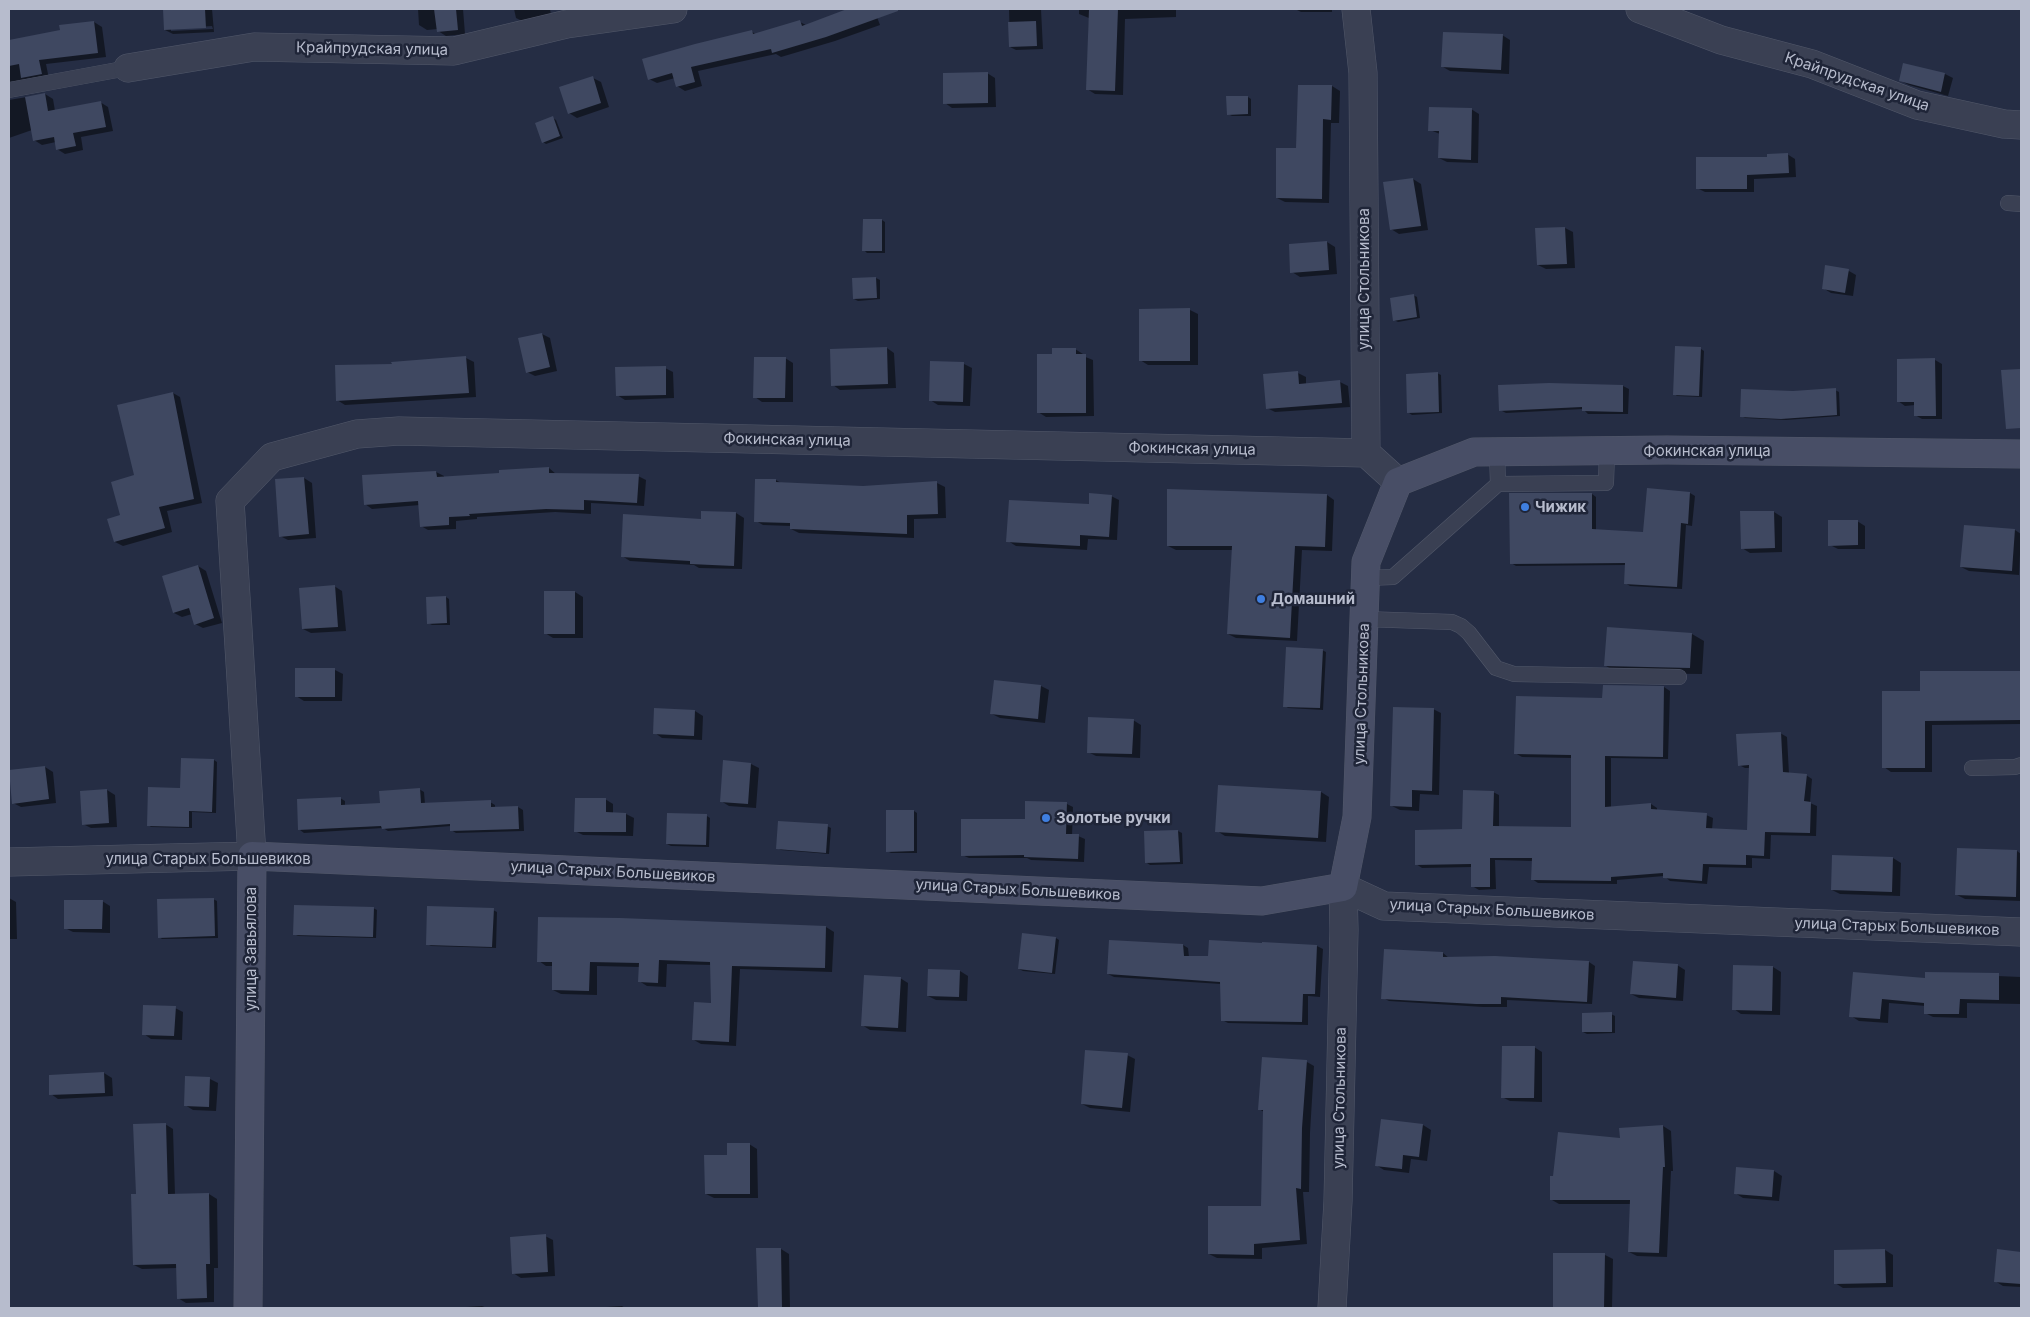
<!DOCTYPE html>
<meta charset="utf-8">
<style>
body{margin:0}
#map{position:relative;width:2030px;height:1317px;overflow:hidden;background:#252d44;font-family:Inter,sans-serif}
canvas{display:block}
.frame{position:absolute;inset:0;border:10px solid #b7bccd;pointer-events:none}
</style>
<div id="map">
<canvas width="2030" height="1317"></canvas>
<div class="frame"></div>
</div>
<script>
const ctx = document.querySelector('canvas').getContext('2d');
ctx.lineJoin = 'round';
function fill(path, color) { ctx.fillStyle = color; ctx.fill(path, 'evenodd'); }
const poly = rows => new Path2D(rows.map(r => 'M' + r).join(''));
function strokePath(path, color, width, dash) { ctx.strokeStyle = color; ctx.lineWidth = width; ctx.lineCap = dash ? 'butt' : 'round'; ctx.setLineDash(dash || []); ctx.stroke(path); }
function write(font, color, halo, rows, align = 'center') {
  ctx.font = font + ' Inter,sans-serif'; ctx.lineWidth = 5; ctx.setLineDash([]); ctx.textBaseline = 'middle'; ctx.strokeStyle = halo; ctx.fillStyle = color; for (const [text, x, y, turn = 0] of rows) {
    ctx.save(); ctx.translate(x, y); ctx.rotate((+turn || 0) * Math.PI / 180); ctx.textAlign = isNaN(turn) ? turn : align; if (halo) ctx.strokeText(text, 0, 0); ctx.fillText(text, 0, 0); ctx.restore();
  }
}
fill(poly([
 [164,9,212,9,214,32,173,34,165,30],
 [212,26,213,29,171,31,171,29],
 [418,9,463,9,465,34,446,36,438,31,438,29,427,30,419,25],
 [514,9,550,9,551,15,524,22,516,18],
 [846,9,874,9,880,25,835,41,781,57,776,54,698,71,702,86,685,91,677,86,675,78,657,83,649,79,752,32,756,34,800,22,806,25,847,10],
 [1009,9,1041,9,1043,49,1016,50,1010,47],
 [1079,9,1176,9,1176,17,1125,19,1123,95,1095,94,1087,89,1089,18,1079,14],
 [1295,9,1332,9,1332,12,1301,12],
 [94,22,102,27,106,57,46,64,49,79,9,90,9,42,61,31,61,26],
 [1502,35,1510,40,1509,74,1450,71,1443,67],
 [987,73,995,78,996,107,952,108,945,103],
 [1945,74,1953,78,1948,96,1909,85,1901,81],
 [593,78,601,82,609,107,577,118,569,113],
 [1332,86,1340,91,1339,123,1331,123,1329,203,1285,202,1277,198,1297,150],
 [45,94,53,99,55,111,100,102,108,107,113,131,81,137,83,150,65,154,57,149,56,142,42,145,34,140,32,130,9,138,9,100],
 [1248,97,1251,99,1251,116,1232,116,1228,114],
 [1471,109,1479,114,1478,163,1447,162,1439,158,1440,134,1430,130],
 [553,118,556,120,563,138,546,144,543,142],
 [1787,154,1795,159,1796,177,1754,179,1754,192,1705,192,1697,188,1768,158],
 [1413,179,1421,184,1428,230,1399,234,1391,229],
 [882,220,885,222,885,253,867,253,864,250],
 [1565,228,1573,232,1575,268,1546,269,1538,265],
 [1327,242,1335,247,1337,274,1300,277,1292,272],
 [1849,271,1856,275,1853,296,1831,293,1823,288],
 [876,278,880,280,880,299,858,301,854,299],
 [1413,295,1417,297,1420,318,1398,322,1394,320],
 [1190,310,1198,314,1198,365,1148,365,1140,360],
 [542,334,550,338,557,371,535,376,527,372],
 [887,348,894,353,896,388,840,390,833,385],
 [1075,349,1083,354,1083,356,1093,360,1094,416,1046,417,1038,412],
 [1701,349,1704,351,1702,397,1677,396,1674,394],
 [466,358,474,362,476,397,345,405,337,400,393,365],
 [785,358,793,363,793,402,762,402,755,397],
 [1935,360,1942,364,1942,419,1922,419,1915,415,1915,405,1905,406,1898,401],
 [964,364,972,368,970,406,938,405,930,400],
 [665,368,673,372,674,398,625,400,617,395],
 [1298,373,1306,377,1306,384,1340,382,1348,386,1350,407,1275,412,1267,408],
 [1437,373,1441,375,1442,413,1412,415,1409,413],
 [1549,384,1623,386,1629,389,1628,414,1588,414,1583,409,1506,413,1500,410],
 [1835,390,1839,392,1840,416,1786,420,1745,418,1741,416,1793,392],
 [173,393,180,397,202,503,167,511,172,532,123,546,115,542,121,516,135,476],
 [549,468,556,474,638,476,646,480,644,506,591,503,591,514,555,512,477,517,477,519,456,521,456,529,428,530,421,526,420,505,372,509,365,504,436,472,444,476,444,478,500,474],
 [304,478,312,483,316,538,288,540,280,536],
 [757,480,776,480,781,483,863,487,937,483,945,487,946,518,914,519,914,538,799,533,791,529,791,526,763,525,756,521],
 [1690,493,1695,496,1692,526,1686,525,1682,589,1630,586,1625,583,1626,565,1516,566,1511,563,1592,494,1596,497,1596,531,1645,533],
 [1327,495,1334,500,1332,551,1302,550,1297,641,1236,638,1228,634,1233,550,1176,550,1168,546],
 [1111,496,1119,500,1117,540,1088,539,1087,550,1016,546,1008,541],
 [1774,512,1782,517,1782,552,1750,553,1742,548],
 [736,513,744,518,742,569,699,568,694,565,630,561,622,556,702,520],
 [1857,521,1865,526,1865,549,1838,549,1830,545],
 [1965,526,2015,530,2021,534,2019,575,1969,571,1961,567],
 [198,566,206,571,222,623,203,628,195,624,192,614,182,617,174,613],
 [334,586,342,591,346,631,311,633,303,629],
 [545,592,575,592,583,597,583,638,553,638,545,633],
 [446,597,449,599,450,625,432,625,428,623],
 [1692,634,1704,641,1702,674,1618,673,1606,666],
 [1322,650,1326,652,1323,710,1288,708,1285,706],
 [335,670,343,674,342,701,304,701,296,696],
 [1922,672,2021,672,2021,724,1932,725,1932,772,1891,772,1884,767,1922,692],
 [1041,686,1049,690,1045,723,1000,718,992,714],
 [1664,687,1670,691,1668,759,1611,758,1611,807,1651,804,1657,808,1657,811,1706,815,1713,818,1712,830,1748,831,1750,768,1745,768,1739,765,1780,733,1787,737,1789,774,1806,775,1812,779,1810,803,1817,806,1816,836,1771,835,1770,859,1752,858,1752,868,1709,867,1707,884,1670,881,1664,876,1617,880,1617,884,1538,883,1532,879,1533,861,1495,860,1496,889,1479,890,1472,886,1472,867,1422,868,1416,864,1463,830,1493,792,1499,795,1499,828,1572,829,1572,758,1522,757,1515,753,1604,700],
 [656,709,695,711,703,716,702,740,662,738,655,733],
 [1433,709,1441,713,1439,795,1420,794,1419,811,1400,810,1392,806],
 [1133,720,1141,725,1140,758,1096,756,1088,752],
 [214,760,217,762,216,813,192,812,192,828,151,827,148,825,181,789],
 [725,762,751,764,759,768,756,808,729,806,721,801],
 [45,767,53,772,56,803,21,807,13,803],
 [419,789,424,792,425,804,490,802,495,805,495,808,518,807,523,810,524,831,456,833,451,830,451,826,388,831,383,828,304,833,300,830,340,798,345,801,345,806,381,804],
 [107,790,115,795,117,827,91,828,83,824],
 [1321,792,1329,797,1326,842,1225,836,1217,831],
 [605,799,613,804,613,814,626,814,634,818,633,836,583,835,575,831],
 [1067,804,1073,807,1072,836,1078,836,1085,839,1084,862,1031,860,1027,858,969,858,962,855,1026,820],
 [914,811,917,813,917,853,891,853,887,851],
 [707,816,710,818,709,847,671,846,667,844],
 [827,826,831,828,829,854,781,850,777,848],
 [1178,831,1182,833,1183,864,1150,865,1147,863,1145,832],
 [1958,850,2017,851,2021,854,2021,901,1965,899,1957,895],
 [1893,858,1901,863,1900,896,1840,894,1832,890],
 [9,898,16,902,17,939,9,939],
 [213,899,217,901,218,938,162,939,159,937],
 [102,901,110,906,110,933,73,932,65,928],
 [373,908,377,910,376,938,298,936,294,934],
 [493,910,497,912,496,948,431,946,427,944],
 [620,919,826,927,834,932,832,972,740,969,736,1046,701,1044,694,1040,712,1004,712,965,667,964,666,987,647,986,639,981,640,967,597,966,597,995,561,994,553,990,554,966,546,966,539,961],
 [1056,938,1059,940,1055,974,1023,971,1019,969],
 [1263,943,1317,946,1323,949,1320,997,1308,996,1308,1025,1228,1023,1222,1020,1221,984,1114,977,1108,974,1183,945,1188,948,1189,957,1209,957,1263,945],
 [1385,950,1443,953,1449,958,1589,962,1595,966,1592,1004,1507,1000,1507,1007,1483,1007,1389,1001,1383,998],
 [1677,965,1685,970,1683,1001,1639,998,1631,994],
 [1734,966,1773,967,1781,972,1780,1015,1741,1014,1734,1009],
 [929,970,960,971,968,976,967,1001,936,1000,928,996],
 [1854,973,1926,979,1926,973,2021,977,2021,1004,1967,1003,1967,1018,1933,1017,1925,1013,1926,1006,1889,1003,1888,1023,1859,1021,1851,1016],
 [900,978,908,983,906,1032,870,1030,862,1025],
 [175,1008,183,1012,182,1040,151,1039,144,1034],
 [1611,1014,1615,1016,1615,1033,1587,1034,1583,1032],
 [1534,1047,1542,1052,1542,1102,1510,1101,1502,1097],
 [1127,1055,1135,1059,1130,1112,1090,1108,1082,1104],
 [1307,1062,1314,1066,1310,1133,1309,1192,1303,1192,1307,1244,1262,1248,1262,1259,1217,1258,1209,1254,1263,1207,1264,1112,1259,1109],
 [104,1073,112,1078,113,1096,58,1099,51,1094],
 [210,1079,218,1083,216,1111,193,1110,185,1105],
 [165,1124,173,1129,175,1195,209,1194,217,1199,218,1268,214,1268,214,1302,186,1303,178,1298,177,1268,142,1269,134,1265,137,1195],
 [1423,1125,1431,1130,1427,1161,1411,1159,1409,1173,1384,1170,1376,1165],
 [1663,1126,1671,1131,1673,1171,1671,1171,1667,1257,1637,1256,1629,1252,1631,1204,1559,1204,1552,1200,1621,1139],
 [749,1144,757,1149,758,1198,714,1198,706,1194,728,1156],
 [1774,1171,1782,1176,1779,1201,1743,1198,1735,1193],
 [545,1236,553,1240,555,1276,521,1278,513,1273],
 [781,1249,789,1254,790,1308,759,1308,758,1250],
 [1885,1250,1893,1255,1893,1287,1843,1288,1835,1283],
 [1998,1251,2021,1253,2021,1287,2003,1286,1995,1281],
 [1555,1254,1605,1255,1613,1259,1612,1308,1554,1308],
 [482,1306,487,1308,451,1308],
 [622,1306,625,1308,591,1308]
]), '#0007');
fill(poly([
 [163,9,205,9,206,28,164,30],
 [434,9,456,9,458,30,437,32],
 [847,9,898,9,898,11,826,37,772,53,771,49,691,67,695,82,676,87,672,73,648,80,642,59,695,44,752,30,753,34,800,20,802,26],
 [1089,9,1118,9,1115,91,1086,90],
 [94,21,98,53,39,60,42,74,21,78,19,64,9,66,9,40,60,30,59,25],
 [1036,21,1037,46,1009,47,1008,22],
 [1443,32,1503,34,1501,70,1441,67],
 [1903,63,1945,73,1941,92,1899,81],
 [988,72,988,103,943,104,943,73],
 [593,76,601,103,568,114,559,87],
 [1298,85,1332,85,1331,120,1323,119,1322,199,1276,198,1276,148,1296,148],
 [45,93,48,111,101,101,106,127,73,133,76,146,56,150,54,137,33,141,25,97],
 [1226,96,1248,96,1248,114,1227,115],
 [1429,107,1472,108,1471,160,1438,158,1439,131,1428,131],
 [553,116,560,136,542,143,535,123],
 [1788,153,1789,173,1747,175,1747,189,1696,189,1696,157,1767,157,1767,154],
 [1413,178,1421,226,1390,230,1383,182],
 [863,219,882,219,882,251,862,251],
 [1565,227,1567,264,1537,265,1535,228],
 [1327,241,1329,270,1290,273,1289,244],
 [1825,265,1849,269,1845,293,1822,289],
 [876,277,877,298,853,299,852,278],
 [1414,294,1417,317,1393,321,1390,298],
 [1190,308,1190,361,1139,361,1139,309],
 [542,333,550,367,526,373,518,338],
 [1675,346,1701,347,1699,396,1673,395],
 [887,347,888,384,831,386,830,349],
 [1052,348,1076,348,1076,354,1086,354,1086,413,1037,413,1037,354,1052,354],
 [466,356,469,393,336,401,335,365,392,364,391,362],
 [754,357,786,357,785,398,753,398],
 [1935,358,1936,416,1914,416,1914,402,1897,402,1897,359],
 [930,361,964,362,963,402,929,401],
 [666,366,666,395,616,396,615,367],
 [2021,369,2021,428,2006,429,2001,370],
 [1298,371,1299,384,1340,380,1342,403,1266,409,1263,374],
 [1438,372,1439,412,1407,413,1406,374],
 [1549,383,1623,385,1623,412,1582,411,1582,407,1499,411,1498,385],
 [1836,388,1837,415,1781,419,1740,417,1741,389,1793,391],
 [173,392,194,499,159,507,165,528,114,542,107,519,120,515,111,482,134,475,117,405],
 [549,467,549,473,639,474,637,503,584,500,584,510,546,509,469,514,470,516,449,517,449,525,420,527,418,501,364,505,362,475,436,471,437,477,499,473,499,470],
 [304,477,309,534,279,537,275,479],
 [755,479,776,479,776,482,863,486,937,481,938,514,907,515,907,534,790,529,790,523,754,522],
 [1647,488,1690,492,1688,524,1681,523,1677,587,1624,584,1625,563,1510,564,1509,493,1592,493,1592,529,1643,532],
 [1167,489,1327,494,1325,547,1295,546,1290,638,1227,634,1232,546,1167,546],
 [1089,493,1112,495,1109,537,1080,535,1080,546,1006,542,1009,500,1089,504],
 [701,511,736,512,734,566,690,564,690,561,621,557,623,514,701,519],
 [1740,511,1774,511,1775,548,1741,549],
 [1828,520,1858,520,1858,545,1828,546],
 [1964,525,2015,529,2012,571,1960,567],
 [198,565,214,618,194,625,189,608,173,613,162,576],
 [335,585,338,627,302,629,299,588],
 [544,591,575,591,575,634,544,634],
 [446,596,447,623,427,624,426,597],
 [1607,627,1692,633,1690,668,1604,666],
 [1286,647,1323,649,1320,708,1283,707],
 [295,668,335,668,335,697,295,697],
 [1920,671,2021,671,2021,720,1925,721,1925,768,1882,768,1882,691,1920,691],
 [994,680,1041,685,1038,719,990,714],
 [1603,685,1664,686,1663,757,1605,756,1605,807,1651,803,1651,809,1707,813,1706,828,1747,830,1749,765,1738,766,1736,734,1781,732,1783,772,1807,774,1804,801,1811,802,1810,833,1765,832,1764,856,1746,855,1746,865,1703,864,1702,881,1663,878,1663,873,1611,877,1611,881,1531,880,1532,858,1490,858,1490,887,1471,887,1471,864,1415,865,1415,830,1462,829,1463,790,1494,791,1493,826,1571,827,1571,755,1514,754,1516,696,1602,698],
 [1393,707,1434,708,1432,791,1412,790,1412,807,1390,806],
 [654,708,695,710,694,736,653,734],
 [1088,717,1134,719,1132,754,1087,753],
 [181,758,214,759,212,812,189,811,189,827,147,826,148,787,180,788],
 [723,760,751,763,748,804,720,802],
 [45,766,49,799,12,804,9,770],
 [1218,785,1321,791,1318,838,1215,832],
 [420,788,421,803,491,800,491,807,518,806,519,829,450,831,450,824,382,829,381,826,298,830,297,799,341,797,341,805,380,803,379,791],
 [107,789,109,823,82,825,80,791],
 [575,798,606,798,606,812,626,813,626,832,574,832],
 [1025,801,1067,802,1066,834,1079,834,1078,859,1024,857,1024,855,961,856,961,819,1025,819],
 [886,810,914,810,914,851,886,852],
 [667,813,707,814,706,845,666,844],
 [778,821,828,824,826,853,776,849],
 [1178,830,1180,862,1145,863,1144,831],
 [1957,848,2017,850,2016,897,1955,895],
 [1832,855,1893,857,1892,892,1831,890],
 [214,898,215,936,158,938,157,899],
 [64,900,103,900,102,929,64,929],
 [294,905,374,907,373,937,293,935],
 [427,906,494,908,492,947,426,945],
 [538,917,620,918,826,926,825,968,732,966,729,1042,692,1040,694,1002,711,1003,710,962,659,960,658,983,638,982,639,963,590,962,589,991,552,990,552,962,537,962],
 [1022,933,1056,937,1052,973,1018,969],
 [1109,940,1183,944,1184,956,1208,956,1209,940,1262,943,1262,942,1317,945,1315,994,1303,994,1302,1022,1221,1021,1220,982,1107,974],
 [1384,949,1443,952,1443,957,1495,956,1589,961,1587,1002,1501,997,1501,1004,1476,1004,1381,999],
 [1633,961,1678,964,1676,998,1630,994],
 [1733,965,1773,966,1772,1011,1732,1010],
 [928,969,960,970,959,997,927,996],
 [1853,972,1925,978,1925,972,1999,973,1999,1000,1960,999,1959,1014,1924,1014,1924,1003,1882,999,1880,1019,1849,1017],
 [864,975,901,977,898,1028,861,1026],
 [143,1005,176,1006,174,1036,142,1035],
 [1612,1012,1612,1032,1582,1032,1582,1013],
 [1502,1046,1535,1046,1534,1098,1501,1098],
 [1085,1050,1128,1053,1122,1108,1081,1104],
 [1262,1057,1307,1060,1302,1128,1301,1189,1296,1188,1300,1240,1254,1244,1254,1255,1208,1254,1208,1206,1261,1206,1263,1110,1258,1110],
 [104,1072,105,1093,49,1095,49,1075],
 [185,1076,210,1077,209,1107,184,1106],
 [1381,1119,1423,1124,1419,1157,1403,1155,1402,1169,1375,1166],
 [166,1123,168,1194,209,1193,210,1264,206,1264,207,1298,177,1299,176,1264,133,1265,131,1194,136,1194,133,1124],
 [1663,1125,1665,1167,1663,1167,1659,1253,1628,1252,1630,1200,1550,1200,1550,1176,1553,1176,1558,1132,1620,1138,1619,1128],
 [727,1143,750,1143,750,1194,705,1194,704,1155,727,1155],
 [1736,1167,1774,1170,1772,1197,1734,1194],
 [546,1234,548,1272,512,1274,510,1237],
 [756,1248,781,1248,782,1308,758,1308],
 [1885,1249,1886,1283,1834,1284,1834,1250],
 [1997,1249,2021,1252,2021,1284,1994,1282],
 [1553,1253,1605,1253,1604,1308,1553,1308]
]), '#3f4861');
const lane = poly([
 [9,90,128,68],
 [2008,203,2021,204],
 [1497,452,1498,484],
 [1366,578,1393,577,1498,484,1606,483,1607,451],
 [1364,619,1452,622,1461,626,1469,633,1496,668,1514,674,1679,677],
 [1972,768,2015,767,2021,765]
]);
const street = poly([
 [1356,9,1363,73,1366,453,1398,482],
 [1640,9,1721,40,1812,64,1917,105,2004,124,2021,125],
 [128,68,254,47,454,51,567,24,673,9],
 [9,862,252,856,230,501,272,457,357,434,399,431,1366,453],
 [1332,1308,1338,1201,1344,930,1343,887,1384,906,2021,932]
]);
const secondary = poly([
 [248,1308,252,856,1262,901,1343,887,1357,817,1366,562,1398,482,1474,452,1667,450,2021,454]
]);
strokePath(lane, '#52586a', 16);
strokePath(street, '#52586a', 29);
strokePath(secondary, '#52586a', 29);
strokePath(lane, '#3a4053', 15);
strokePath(street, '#3a4053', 28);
strokePath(secondary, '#484e66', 28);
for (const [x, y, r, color] of [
 [1525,507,5,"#3f7fe0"],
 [1261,599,5,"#3f7fe0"],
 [1046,818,5,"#3f7fe0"]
]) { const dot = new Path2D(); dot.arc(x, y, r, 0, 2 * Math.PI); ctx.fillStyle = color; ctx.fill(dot); strokePath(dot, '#1f2538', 2); }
write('15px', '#b7bccd', '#1f2538', [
 ["Крайпрудская улица",372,49,1],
 ["Крайпрудская улица",1857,82,19],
 ["улица Стольникова",1364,279,-90],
 ["Фокинская улица",787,440,1],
 ["Фокинская улица",1192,449,1],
 ["Фокинская улица",1707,451],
 ["улица Стольникова",1362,694,-88],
 ["улица Старых Большевиков",208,859],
 ["улица Старых Большевиков",613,872,3],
 ["улица Старых Большевиков",1018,890,3],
 ["улица Старых Большевиков",1492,910,3],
 ["улица Старых Большевиков",1897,927,2],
 ["улица Завьялова",251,949,-90],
 ["улица Стольникова",1340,1098,-89]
]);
write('bold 15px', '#b7bccd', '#1f2538', [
 ["Чижик",1535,507],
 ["Домашний",1271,599],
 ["Золотые ручки",1056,818]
], 'left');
</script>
